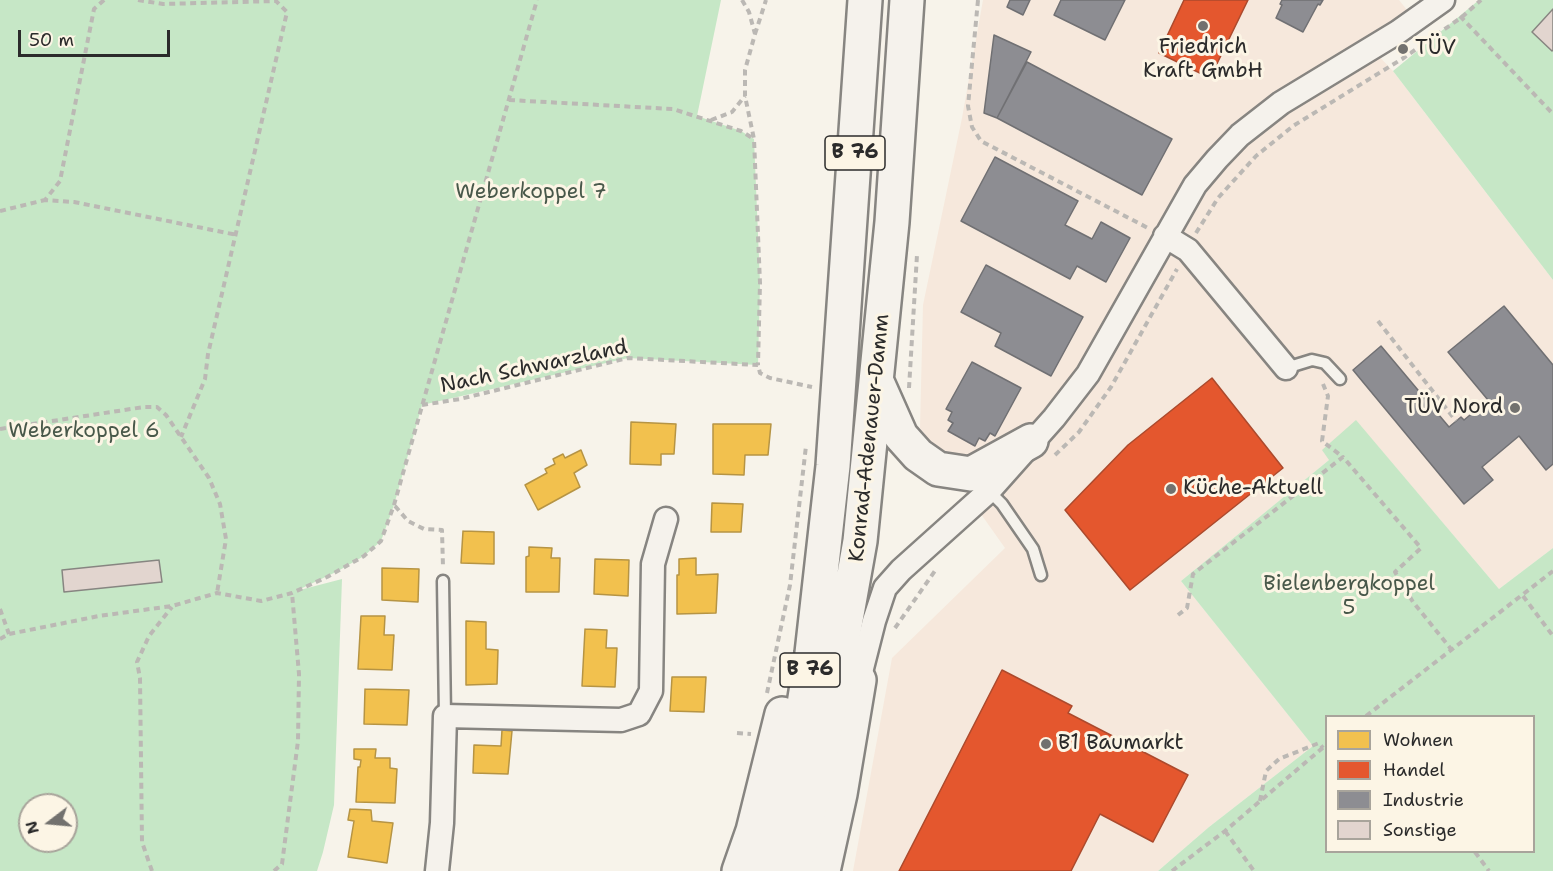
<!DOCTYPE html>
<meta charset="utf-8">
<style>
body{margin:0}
#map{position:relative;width:1553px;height:871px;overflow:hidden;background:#f7f3ea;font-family:"Shantell Sans",sans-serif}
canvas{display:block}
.legend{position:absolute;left:1325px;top:715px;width:210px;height:138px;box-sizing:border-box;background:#fcf5e5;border:2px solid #a8a49b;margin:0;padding:8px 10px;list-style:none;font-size:18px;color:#2b2b2b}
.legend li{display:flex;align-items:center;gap:12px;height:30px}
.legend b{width:30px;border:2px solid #a8a49b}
.north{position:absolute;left:18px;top:793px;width:60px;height:60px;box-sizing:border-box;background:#fcf5e5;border:2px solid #a8a49b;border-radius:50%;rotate:254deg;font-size:16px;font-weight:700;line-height:24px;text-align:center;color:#2b2b2b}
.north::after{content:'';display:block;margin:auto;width:21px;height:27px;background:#72716e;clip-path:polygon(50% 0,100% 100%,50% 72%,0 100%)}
.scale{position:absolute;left:18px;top:30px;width:152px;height:27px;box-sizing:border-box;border:3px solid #2b2b2b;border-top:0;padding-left:8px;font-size:18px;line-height:21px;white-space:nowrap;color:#2b2b2b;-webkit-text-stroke:4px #fcf5e5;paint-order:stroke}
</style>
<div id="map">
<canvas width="1553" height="871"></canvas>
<ul class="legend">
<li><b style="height:16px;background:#f2c14e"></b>Wohnen</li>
<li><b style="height:16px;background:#e4572e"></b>Handel</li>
<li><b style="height:16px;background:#8d8d92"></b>Industrie</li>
<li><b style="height:16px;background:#e2d5cf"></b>Sonstige</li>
</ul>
<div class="north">N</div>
<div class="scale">50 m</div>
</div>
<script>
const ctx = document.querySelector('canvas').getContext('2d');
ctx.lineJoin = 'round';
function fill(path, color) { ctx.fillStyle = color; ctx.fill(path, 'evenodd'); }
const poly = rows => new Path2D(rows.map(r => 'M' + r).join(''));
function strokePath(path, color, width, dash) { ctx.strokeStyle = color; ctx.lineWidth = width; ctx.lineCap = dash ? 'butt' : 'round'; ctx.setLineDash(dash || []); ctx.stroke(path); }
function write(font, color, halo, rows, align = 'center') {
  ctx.font = font + ' "Shantell Sans",sans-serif'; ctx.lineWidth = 6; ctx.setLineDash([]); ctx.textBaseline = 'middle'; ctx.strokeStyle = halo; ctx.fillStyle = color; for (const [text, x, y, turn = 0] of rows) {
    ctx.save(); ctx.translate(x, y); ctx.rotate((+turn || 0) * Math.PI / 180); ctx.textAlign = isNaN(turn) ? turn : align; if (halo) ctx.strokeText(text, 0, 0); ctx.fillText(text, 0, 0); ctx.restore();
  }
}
fill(poly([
 [983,0,1399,0,1415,20,1372,49,1393,71,1553,280,1553,548,1499,589,1356,421,1329,460,1181,581,1313,746,1209,827,1158,871,853,871,892,658,1005,548,920,428,923,305,962,118]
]), '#f6e8dc');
fill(poly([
 [0,0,721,0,697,116,741,131,754,139,760,283,758,365,628,358,422,405,394,505,381,541,364,556,338,571,296,591,342,579,334,805,323,852,317,871,0,871],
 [30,805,66,805,66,841,30,841],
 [1479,0,1553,0,1553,280,1393,71],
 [1356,420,1499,589,1553,548,1553,871,1158,871,1209,827,1313,746,1181,581,1329,460,1322,450],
 [1326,716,1534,716,1534,852,1326,852]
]), '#c6e7c6');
const homes = poly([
 [631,422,676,424,674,454,661,454,661,465,630,464,631,422],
 [713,424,771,424,768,455,745,455,744,475,713,474,713,424],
 [581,450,587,465,574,473,580,487,538,510,525,485,547,473,545,469,555,464,553,459,563,454,565,458,581,450],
 [712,503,743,504,741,532,711,532,712,503],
 [463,531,494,532,494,564,461,563,463,531],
 [529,547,552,548,551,558,560,558,559,592,526,592,526,557,529,556,529,547],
 [696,558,696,575,718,574,716,613,677,614,677,575,679,575,679,559,696,558],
 [595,559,629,560,628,596,594,594,595,559],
 [382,568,419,569,418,602,382,600,382,568],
 [361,616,385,616,384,635,394,635,392,670,358,669,361,616],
 [466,621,486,622,486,649,498,650,497,684,466,685,466,621],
 [585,629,607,630,606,648,617,648,615,687,582,686,585,629],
 [672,677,706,677,704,712,670,711,672,677],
 [365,689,409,690,407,725,364,724,365,689],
 [502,730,512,731,508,774,473,773,474,745,501,746,502,730],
 [354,749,376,749,375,758,390,758,390,768,397,769,395,803,356,802,358,767,360,767,361,760,354,759,354,749],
 [350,809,371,810,372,821,393,823,387,863,348,857,354,821,348,820,350,809]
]);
fill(homes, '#f2c14e');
strokePath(homes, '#b69444', 1.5);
const shops = poly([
 [1184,0,1248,0,1210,78,1159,53,1184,0],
 [1212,378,1283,468,1130,590,1065,510,1128,445,1212,378],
 [1002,670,1072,706,1068,713,1188,775,1153,842,1100,814,1071,871,899,871,1002,670]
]);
fill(shops, '#e4572e');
strokePath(shops, '#ac4a2d', 1.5);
const industry = poly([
 [1010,0,1030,0,1023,15,1007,7,1010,0],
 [1061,0,1125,0,1105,40,1054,15,1061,0],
 [1282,0,1323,0,1320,5,1318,4,1303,32,1276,18,1282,5,1280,4,1282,0],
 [994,35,1031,52,997,118,984,113,994,35],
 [1027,62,1172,139,1142,195,997,118,1027,62],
 [995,157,1078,201,1065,225,1092,239,1101,222,1130,238,1106,282,1077,266,1070,279,961,221,995,157],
 [986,265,1083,317,1051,376,995,346,1001,333,961,312,986,265],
 [1504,306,1553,365,1553,464,1546,470,1519,436,1482,467,1493,480,1464,504,1353,370,1381,346,1449,427,1461,417,1464,420,1488,400,1448,352,1504,306],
 [972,362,1021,388,995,436,990,433,985,441,979,438,975,446,948,431,953,423,948,420,952,412,946,409,972,362]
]);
fill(industry, '#8d8d92');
strokePath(industry, '#707073', 1.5);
const building = poly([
 [1553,9,1553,50,1552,51,1532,32,1553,9],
 [159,560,162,582,64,592,62,570,159,560]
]);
fill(building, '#e2d5cf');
strokePath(building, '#878581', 1.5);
const service = poly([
 [1286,368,1312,360,1325,363,1340,379],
 [987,489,1002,504,1033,549,1041,575],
 [443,581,445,716]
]);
const minor = poly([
 [1165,236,1188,250,1286,368],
 [859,680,874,621,885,588,901,570,989,491,1054,418,1088,374,1195,185,1217,159,1240,135,1281,103,1398,32,1443,0],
 [437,871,442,823,445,716,621,720,639,714,651,691,653,564,666,519]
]);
const primary = poly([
 [823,871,840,794,859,680]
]);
const trunk = poly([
 [877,382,901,436,918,455,938,469,971,474,1031,441],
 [739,871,753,831,782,714],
 [766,871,794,769,812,653,833,466,865,0],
 [793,871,807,821,839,659,860,541,892,222,907,0]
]);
strokePath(service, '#878581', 15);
strokePath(minor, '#878581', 27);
strokePath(primary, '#878581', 38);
strokePath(trunk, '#878581', 38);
strokePath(poly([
 [104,0,94,9,60,181,45,200,74,202,237,235],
 [138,0,163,4,276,1,287,12,208,354,205,379,181,437],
 [742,0,749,12,755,34,745,70,745,96,754,139,760,283,758,365],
 [978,0,968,106,972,127,981,141,1148,228],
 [1460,16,1553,114],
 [755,34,766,0],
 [509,100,673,109,741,131,754,139],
 [711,120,732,112,745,96],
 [0,211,45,200],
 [1196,233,1218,198,1256,156,1293,126,1402,59,1462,17,1481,0],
 [1378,321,1456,421],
 [1323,384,1328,396,1322,441,1343,457],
 [909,388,917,255],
 [422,405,460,399,628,358,758,365,760,373,770,378,812,387],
 [0,429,144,407,157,407,166,415,209,478,220,504,226,539,217,593],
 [1055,455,1079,432,1111,387,1177,269],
 [395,506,408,521,424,529,442,530,443,567],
 [1523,596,1553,636],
 [0,609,9,634],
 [1178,615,1187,608,1193,574,1343,457,1421,548,1395,572,1413,602,1451,649],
 [895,628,937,568],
 [0,639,9,634,99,616,172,606,217,593,261,601,292,593,327,577,364,556,381,541,394,505,537,0],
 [767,693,790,585,806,446],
 [1366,716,1553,571],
 [737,733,751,734],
 [1260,801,1266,771,1279,759,1319,743,1323,748],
 [1225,831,1254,871],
 [1475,852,1489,871],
 [152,871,142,842,140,678,137,662,149,636,172,607],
 [274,871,282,864,298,741,299,674,292,593],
 [1172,871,1225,831,1326,745]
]), '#bbb8b4', 4, [6, 4.5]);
strokePath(service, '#f5f2ec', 10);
strokePath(minor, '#f5f2ec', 22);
strokePath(primary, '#f5f2ec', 33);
strokePath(trunk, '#f5f2ec', 33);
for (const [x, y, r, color] of [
 [1203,26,6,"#72716e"],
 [1403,49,6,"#72716e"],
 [1515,408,6,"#72716e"],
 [1171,489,6,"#72716e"],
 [1046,744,6,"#72716e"]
]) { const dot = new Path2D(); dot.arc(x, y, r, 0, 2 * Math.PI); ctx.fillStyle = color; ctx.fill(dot); strokePath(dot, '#fcf5e5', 2); }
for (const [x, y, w] of [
 [855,153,60],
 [810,670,60]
]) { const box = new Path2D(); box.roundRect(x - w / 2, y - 17, w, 34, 4.5); ctx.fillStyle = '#fcf5e5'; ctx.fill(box); strokePath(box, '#2b2b2b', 1.5); }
write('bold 20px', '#2b2b2b', null, [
 ["B 76",855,153],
 ["B 76",810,670]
]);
write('21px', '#2b2b2b', '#fcf5e5', [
 ["Friedrich",1203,48,"center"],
 ["Kraft GmbH",1203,72,"center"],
 ["TÜV",1415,49],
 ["TÜV Nord",1503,408,"right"],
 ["Küche-Aktuell",1183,489],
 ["B1 Baumarkt",1058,744]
], 'left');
write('21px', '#48584a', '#fcf5e5', [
 ["Weberkoppel 7",531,193],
 ["Weberkoppel 6",84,432],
 ["Bielenbergkoppel",1349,585],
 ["5",1349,609]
]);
write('21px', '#2b2b2b', '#fcf5e5', [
 ["Nach Schwarzland",534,367,-12],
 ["Konrad-Adenauer-Damm",870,438,-84]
]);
</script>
